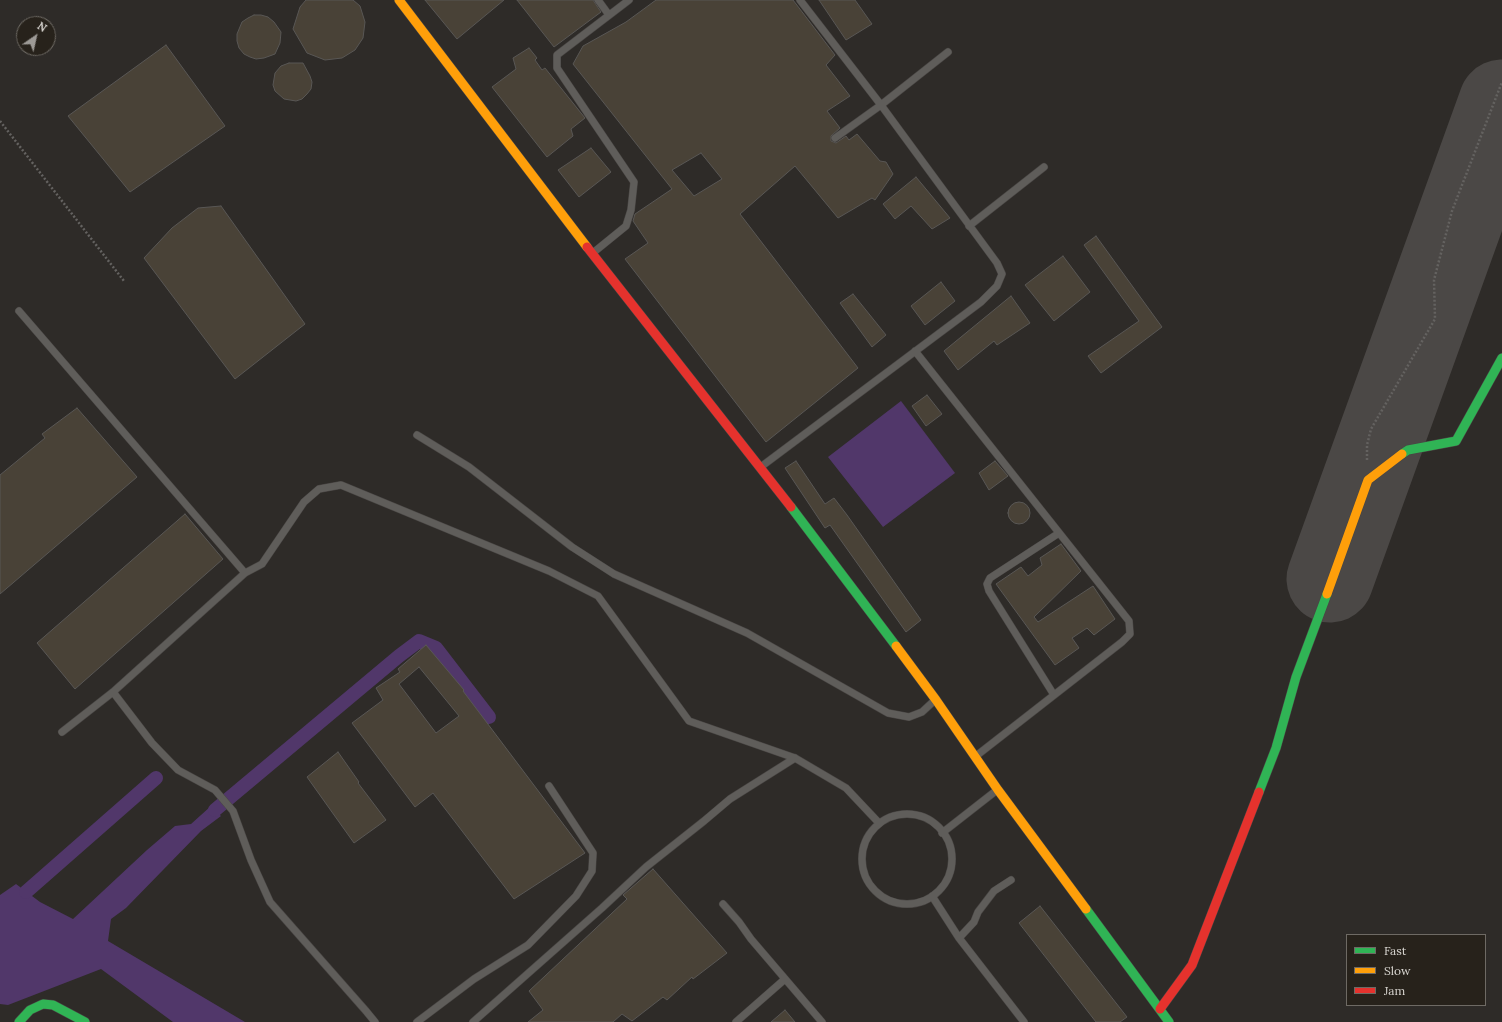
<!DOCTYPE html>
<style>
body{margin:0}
#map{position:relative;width:1502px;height:1022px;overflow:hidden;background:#2e2b28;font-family:Lora,serif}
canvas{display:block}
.legend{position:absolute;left:1346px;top:934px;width:140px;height:72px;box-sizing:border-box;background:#27221b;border:1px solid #6e6a64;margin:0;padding:5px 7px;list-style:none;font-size:12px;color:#d9d6d1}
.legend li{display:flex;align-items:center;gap:8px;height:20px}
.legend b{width:20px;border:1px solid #6e6a64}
.north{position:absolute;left:16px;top:16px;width:40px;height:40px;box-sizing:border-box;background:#27221b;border:1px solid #6e6a64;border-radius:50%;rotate:34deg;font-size:11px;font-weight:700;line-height:16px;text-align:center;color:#d9d6d1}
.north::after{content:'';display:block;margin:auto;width:14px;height:18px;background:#9d9a96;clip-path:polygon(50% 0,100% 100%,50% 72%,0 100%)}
</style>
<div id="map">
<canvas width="1502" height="1022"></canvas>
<ul class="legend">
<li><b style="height:5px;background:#30b455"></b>Fast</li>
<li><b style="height:5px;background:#ff9f0a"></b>Slow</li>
<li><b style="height:5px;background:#e5322d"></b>Jam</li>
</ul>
<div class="north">N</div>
</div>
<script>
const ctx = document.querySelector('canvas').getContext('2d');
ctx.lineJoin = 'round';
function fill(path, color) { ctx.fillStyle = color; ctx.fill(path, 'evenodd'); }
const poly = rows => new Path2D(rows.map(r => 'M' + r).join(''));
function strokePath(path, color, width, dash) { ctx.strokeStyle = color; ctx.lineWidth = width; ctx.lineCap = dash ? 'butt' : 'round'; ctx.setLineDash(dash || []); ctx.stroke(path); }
fill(poly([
 [901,401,955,473,883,527,828,457],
 [211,806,221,816,201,831,126,908,111,919,108,941,245,1022,173,1022,101,969,8,1005,0,1004,0,895,16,884,40,902,73,919,147,850,175,826,191,824]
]), '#51376a');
strokePath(poly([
 [215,810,399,656,419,641,436,648,489,717],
 [26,892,156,778]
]), '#51376a', 14);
strokePath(poly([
 [1330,579,1502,103]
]), '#4b4846', 87);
const building = poly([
 [306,0,353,0,360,6,365,22,363,38,355,50,342,58,325,60,307,53,293,29,300,7,306,0],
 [425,0,504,0,457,39,425,0],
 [517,0,593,0,601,12,554,47,517,0],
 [656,0,793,0,835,55,826,65,850,96,827,111,840,128,831,136,831,141,836,143,846,136,849,140,857,134,880,161,886,162,893,174,875,200,872,198,838,218,795,166,740,214,858,368,766,442,625,259,648,243,633,221,635,214,672,189,573,64,583,46,626,22,656,0],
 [701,153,722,179,694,196,672,170,701,153],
 [819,0,855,0,872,24,846,40,819,0],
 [254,15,261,15,268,17,274,22,281,32,280,43,275,54,264,58,256,59,250,57,244,54,239,48,237,41,237,34,242,22,248,18,254,15],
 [166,45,225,126,130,192,68,116,166,45],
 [529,48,537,58,535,60,542,70,545,68,585,118,571,129,573,136,547,157,492,87,516,69,513,58,529,48],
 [289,63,303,63,310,76,312,82,311,89,307,94,302,99,296,101,284,99,275,91,273,85,275,73,281,66,289,63],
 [591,148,611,172,579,197,558,170,591,148],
 [916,177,950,218,932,229,911,206,895,219,883,204,916,177],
 [221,206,305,324,235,379,144,258,172,228,198,208,221,206],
 [1096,236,1162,327,1101,373,1088,356,1139,321,1084,245,1096,236],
 [1063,256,1090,292,1054,321,1025,285,1063,256],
 [941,282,955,301,925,325,911,306,941,282],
 [853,294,886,335,872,347,840,303,853,294],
 [1011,296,1030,323,997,345,994,341,958,370,944,351,1011,296],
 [927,395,942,414,926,426,912,406,927,395],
 [77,408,137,477,0,594,0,475,45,438,42,434,77,408],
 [796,461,825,504,834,498,847,515,921,620,906,632,830,525,825,528,785,468,796,461],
 [995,461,1008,476,989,490,979,473,995,461],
 '1008 513a11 11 0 1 1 22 0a11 11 0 1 1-22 0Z',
 [185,514,223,559,75,689,37,643,185,514],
 [1061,544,1081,571,1034,617,1038,622,1093,586,1115,619,1094,635,1087,628,1072,638,1079,648,1055,665,996,584,1021,567,1028,576,1042,565,1040,558,1061,544],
 [426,645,464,690,463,691,585,853,514,899,433,793,415,807,352,723,383,700,376,688,400,672,398,669,426,645],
 [419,667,459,716,436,733,399,684,419,667],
 [338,752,359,782,358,783,386,820,354,843,307,777,338,752],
 [653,869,727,953,693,979,692,977,667,1000,663,997,632,1021,622,1014,613,1022,528,1022,543,1010,529,991,627,899,623,895,653,869],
 [1040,906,1127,1017,1120,1022,1096,1022,1019,923,1040,906],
 [785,1010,795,1022,771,1022,785,1010]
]);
fill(building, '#494237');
strokePath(building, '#595755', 1);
const lane = poly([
 [598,0,609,15],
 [835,138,881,105,948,52],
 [969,226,1044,167],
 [594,252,626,226,631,210,634,182,557,68,557,55,629,0],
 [19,311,245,573],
 [915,351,1129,621,1130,634,1122,642,976,756],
 [417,435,469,467,572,547,614,574,747,633,888,713,909,717,922,712,935,700],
 [762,466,981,302,997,286,1002,274,997,263,881,105,800,0],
 [113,692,152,743,178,770,215,790,233,811,251,860,270,902,366,1011,375,1022],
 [1054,695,989,591,987,584,990,578,1059,533],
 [62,732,113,692,245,573,262,564,304,502,319,489,341,485,549,571,598,596,689,721,795,758,846,788,879,823],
 '862 859a45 45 0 1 1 90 0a45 45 0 1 1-90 0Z',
 [942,833,997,790],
 [932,896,959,938,1024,1022],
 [723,904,739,922,751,939,822,1022],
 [959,938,974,922,978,912,994,891,1011,880],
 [417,1022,474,979,528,945,576,896,592,871,593,853,549,786],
 [473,1022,602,908,646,867,704,821,730,799,795,758],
 [736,1022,785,979]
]);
const fast = poly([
 [1402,454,1408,450,1456,441,1502,358],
 [791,507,896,646],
 [1259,792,1276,748,1296,677,1327,594],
 [1086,909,1169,1022],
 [19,1022,30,1010,43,1004,53,1005,85,1022]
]);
const slow = poly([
 [399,0,587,247],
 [1327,594,1368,480,1402,454],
 [896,646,936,700,998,790,1086,909]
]);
const jam = poly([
 [587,247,791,507],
 [1160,1009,1192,965,1259,792]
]);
strokePath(lane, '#494644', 8);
strokePath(fast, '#494644', 10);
strokePath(slow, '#494644', 10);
strokePath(jam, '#494644', 10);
strokePath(poly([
 [0,121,124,281],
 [1367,460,1367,445,1371,429,1435,319,1434,280,1452,211,1502,82]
]), '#646260', 2.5, [2, 2]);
strokePath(lane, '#5f5d5a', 7);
strokePath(fast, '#30b455', 9);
strokePath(slow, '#ff9f0a', 9);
strokePath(jam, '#e5322d', 9);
</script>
